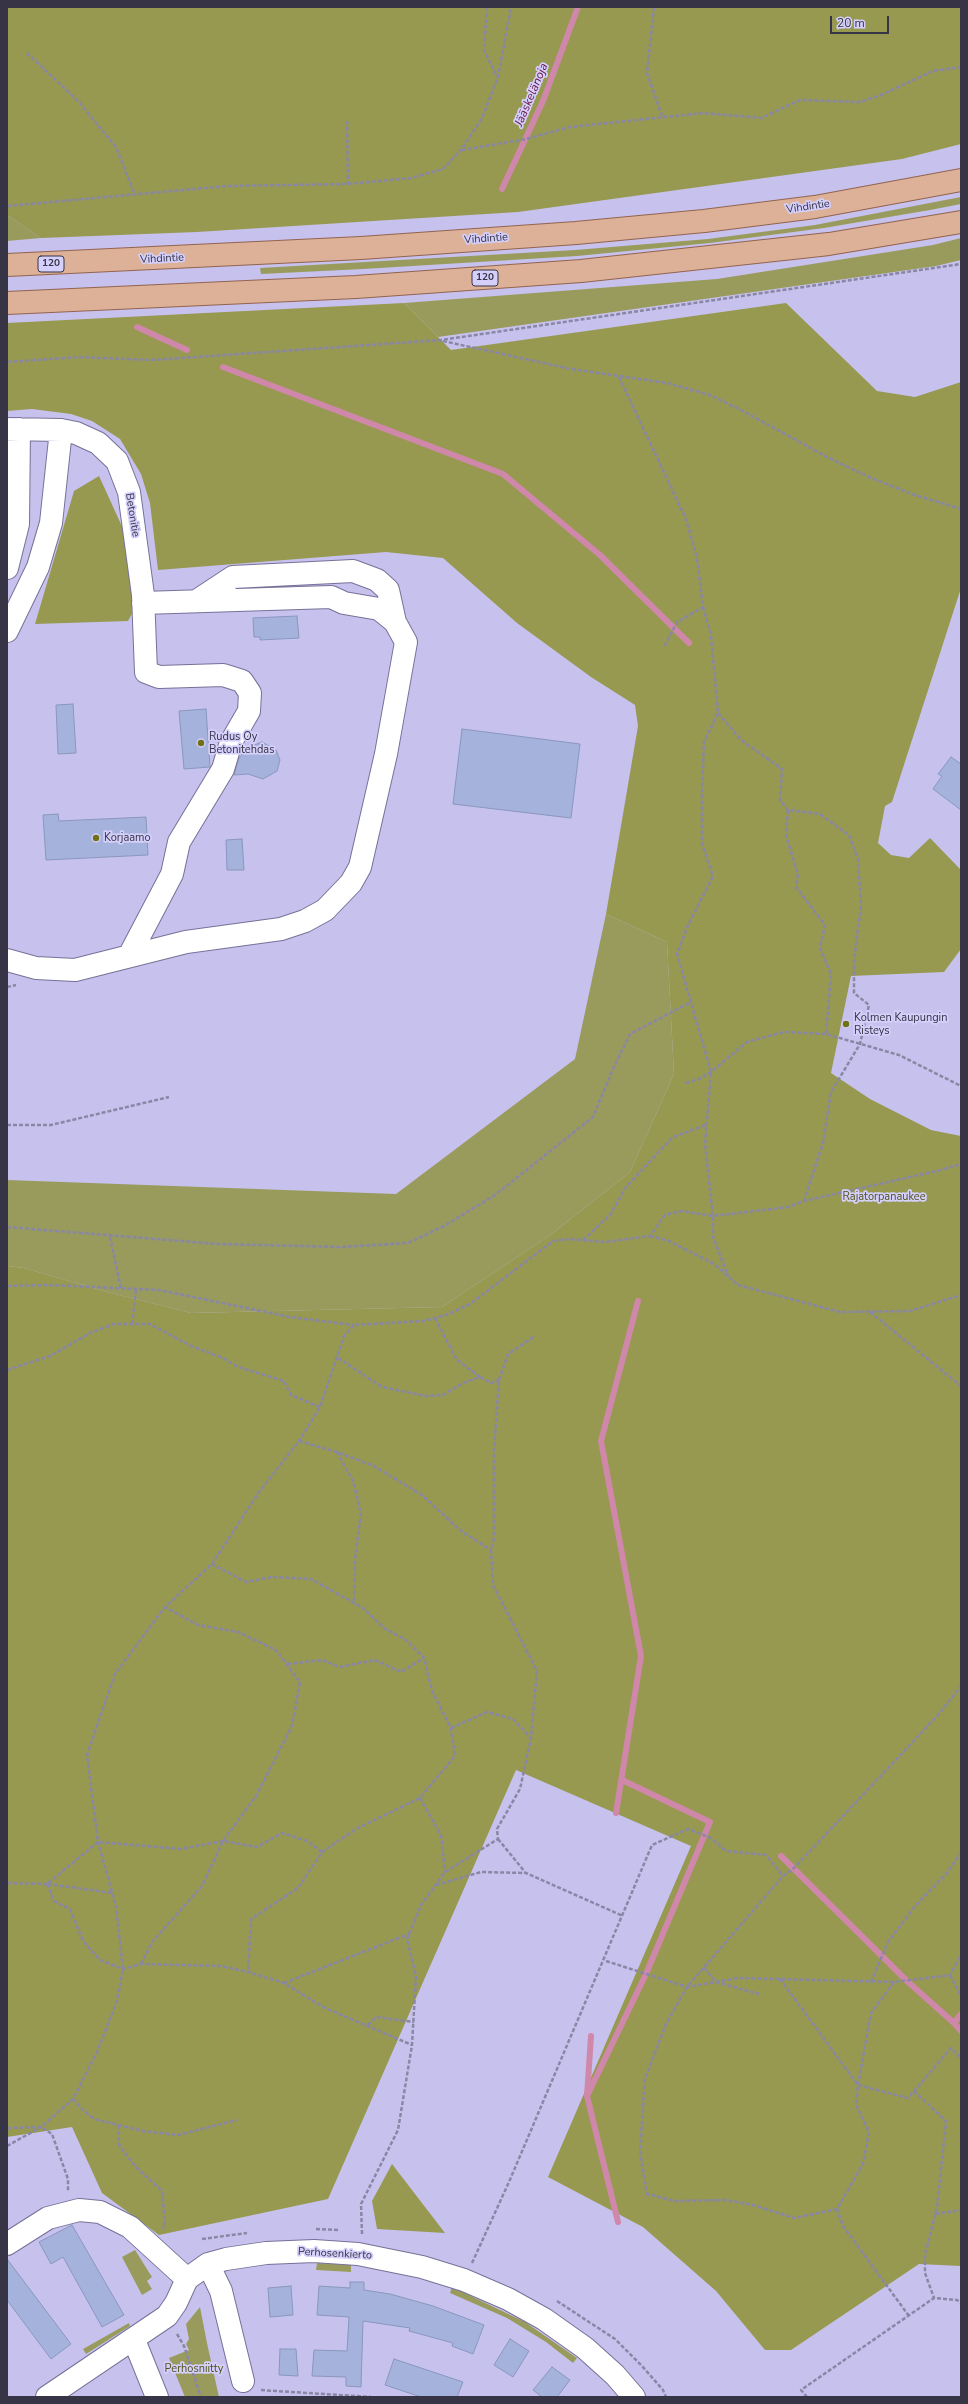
<!DOCTYPE html>
<meta charset="utf-8">
<style>
body{margin:0}
#map{position:relative;width:968px;height:2404px;overflow:hidden;background:#c7c2ed;font-family:"Nunito Sans",sans-serif}
canvas{display:block}
.frame{position:absolute;inset:0;border:8px solid #363445;pointer-events:none}
.scale{position:absolute;left:830px;top:16px;width:59px;height:18px;box-sizing:border-box;border:2px solid #363445;border-top:0;padding-left:5px;font-size:12px;line-height:14px;white-space:nowrap;color:#363445;-webkit-text-stroke:3px #d4cffb;paint-order:stroke}
</style>
<div id="map">
<canvas width="968" height="2404"></canvas>
<div class="frame"></div>
<div class="scale">20 m</div>
</div>
<script>
const ctx = document.querySelector('canvas').getContext('2d');
ctx.lineJoin = 'round';
function fill(path, color) { ctx.fillStyle = color; ctx.fill(path, 'evenodd'); }
const poly = rows => new Path2D(rows.map(r => 'M' + r).join(''));
function strokePath(path, color, width, dash) { ctx.strokeStyle = color; ctx.lineWidth = width; ctx.lineCap = dash ? 'butt' : 'round'; ctx.setLineDash(dash || []); ctx.stroke(path); }
function write(font, color, halo, rows, align = 'center') {
  ctx.font = font + ' "Nunito Sans",sans-serif'; ctx.lineWidth = 3.5; ctx.setLineDash([]); ctx.textBaseline = 'middle'; ctx.strokeStyle = halo; ctx.fillStyle = color; for (const [text, x, y, turn = 0] of rows) {
    ctx.save(); ctx.translate(x, y); ctx.rotate((+turn || 0) * Math.PI / 180); ctx.textAlign = isNaN(turn) ? turn : align; if (halo) ctx.strokeText(text, 0, 0); ctx.fillText(text, 0, 0); ctx.restore();
  }
}
fill(poly([
 [961,197,961,204,930,210,824,228,710,243,577,256,363,269,261,274,260,268,575,250,708,239,815,225],
 [7,215,41,238,7,241],
 [961,238,961,260,936,266,438,337,404,303,717,279,933,245],
 [606,914,667,942,674,1074,630,1172,549,1236,442,1307,191,1313,107,1292,24,1268,7,1266,7,1180,396,1194,575,1059],
 [135,2250,152,2277,147,2281,152,2289,142,2295,122,2257],
 [317,2263,351,2265,351,2272,316,2270],
 [452,2287,525,2322,577,2358,573,2363,546,2342,507,2318,450,2293],
 [200,2307,207,2343,219,2397,185,2397,169,2358,189,2350,186,2344,189,2339,186,2324],
 [129,2323,130,2326,86,2354,83,2349]
]), '#999b5d');
fill(poly([
 [7,7,961,7,961,144,902,159,518,212,197,232,41,238,7,215],
 [404,303,451,350,786,303,877,391,915,397,961,382,961,588,892,802,885,806,878,843,891,855,909,858,930,838,961,870,961,949,944,972,851,976,831,1073,870,1099,931,1130,961,1136,961,2266,919,2264,791,2350,765,2350,716,2291,643,2227,548,2177,691,1846,516,1770,328,2199,159,2235,102,2193,72,2127,7,2137,7,1266,24,1268,107,1292,191,1313,442,1307,549,1236,630,1172,674,1074,667,942,606,914,638,726,635,705,591,677,517,623,443,558,386,552,158,570,150,503,141,474,120,439,92,421,71,414,32,409,7,411,7,323],
 [99,476,125,533,134,610,128,621,35,624,74,491],
 [392,2164,445,2233,377,2229,372,2201]
]), '#979951');
strokePath(poly([
 [502,189,543,101,578,7],
 [137,327,187,350],
 [223,367,503,474,600,555,689,643],
 [616,1813,641,1656,601,1441,638,1301],
 [781,1856,907,1981,954,2023],
 [961,2014,954,2023,961,2031],
 [591,2036,587,2096,618,2222],
 [587,2096,646,1974,710,1822,622,1780]
]), '#cf88a9', 6);
const building = poly([
 [297,616,299,638,260,640,260,637,254,637,253,618,297,616],
 [73,704,76,753,58,754,56,705,73,704],
 [206,709,210,767,184,769,179,711,206,709],
 [462,729,580,744,571,818,453,804,462,729],
 [262,742,276,750,280,760,277,771,263,779,248,774,234,775,239,758,247,748,262,742],
 [951,757,961,764,961,810,933,789,942,776,938,774,951,757],
 [58,814,59,821,146,817,148,855,46,860,43,815,58,814],
 [242,839,244,870,227,870,226,840,242,839],
 [72,2225,124,2315,102,2327,63,2257,51,2264,39,2242,72,2225],
 [7,2259,71,2344,51,2359,7,2300,7,2259],
 [350,2282,364,2282,364,2290,390,2294,433,2306,484,2325,473,2354,452,2346,453,2343,409,2331,410,2328,363,2321,361,2387,346,2386,346,2377,312,2376,314,2350,347,2351,349,2317,317,2315,319,2286,350,2288,350,2282],
 [291,2286,293,2315,270,2317,268,2288,291,2286],
 [510,2339,529,2351,513,2377,494,2365,510,2339],
 [280,2349,296,2349,298,2376,279,2375,280,2349],
 [394,2359,463,2382,457,2397,421,2397,385,2385,394,2359],
 [552,2367,570,2380,557,2397,542,2397,533,2390,552,2367]
]);
fill(building, '#a5b3dc');
strokePath(building, '#8996be', 1);
const minor = poly([
 [7,429,61,430,76,433,98,443,117,461,129,492,143,595,146,672,159,677,223,675,242,681,250,693,249,711,231,742,223,769,179,842,172,874,129,956],
 [7,568,18,524,19,429],
 [198,600,233,577,353,571,377,580,388,590,395,622],
 [7,631,38,567,51,523,61,430],
 [7,960,36,968,75,970,186,942,281,929,305,921,325,910,351,883,360,867,386,754,406,642,395,622,379,609,344,603,331,597,143,603],
 [7,2244,48,2218,79,2210,100,2212,130,2227,187,2279],
 [208,2264,221,2291,243,2381],
 [134,2340,157,2397],
 [47,2397,167,2316,176,2303,187,2279,208,2264,226,2259,266,2253,314,2251,358,2254,422,2267,464,2280,508,2299,544,2319,585,2348,615,2375,634,2397]
]);
const major = poly([
 [7,265,361,248,576,233,704,221,815,207,961,180],
 [7,303,356,287,581,271,829,244,961,222]
]);
strokePath(minor, '#767198', 24);
strokePath(major, '#93634f', 24);
strokePath(poly([
 [487,7,484,50,497,77],
 [654,7,647,73,662,116],
 [27,53,79,102,116,147,135,195],
 [347,121,348,184],
 [462,150,526,139,570,127,703,113,761,118,800,100,860,102,881,95,933,71,961,67],
 [7,206,227,186,348,184,411,178,443,169,461,150,482,118,498,77,511,7],
 [443,341,571,369,667,383,710,395,743,411,827,457,871,478,912,494,961,509],
 [7,362,79,357,152,360,441,340,961,264],
 [619,377,686,519,697,558,703,607,677,622,664,647],
 [703,607,711,635,718,713,704,742,702,792,702,844,713,876,688,925,677,954,711,1072,705,1143,713,1216,713,1237,728,1276],
 [718,713,741,740,782,769,780,800,788,810,820,814,849,835,858,859,861,906,854,961,854,993,869,1005,860,1044,831,1092,823,1143,804,1200],
 [788,810,786,835,798,875,796,887,825,925,820,948,831,974,826,1034],
 [7,987,16,985],
 [686,1083,699,1079,711,1072,747,1042,784,1032,826,1034,899,1055,961,1086],
 [7,1125,51,1125,169,1097],
 [7,1227,218,1244,341,1247,408,1243,444,1226,495,1195,593,1117,613,1069,630,1034,691,1002],
 [650,1236,669,1241,714,1264,738,1285,840,1312,910,1311,961,1295],
 [110,1237,121,1289],
 [583,1240,610,1215,626,1187,673,1137,706,1125],
 [7,1286,49,1285,159,1290,290,1317,354,1325],
 [870,1312,961,1386],
 [435,1318,457,1360,480,1377],
 [132,1324,136,1290],
 [338,1358,382,1387,426,1396,443,1395,463,1383,480,1377,491,1383,499,1380],
 [7,1370,50,1356,90,1333,114,1324,150,1324,191,1346,223,1358,238,1367,284,1381,291,1395,320,1407],
 [299,1441,337,1452,374,1466,422,1495,461,1531,491,1550],
 [337,1452,353,1481,361,1513,355,1559,354,1602],
 [212,1564,246,1582,272,1577,311,1579,363,1608,384,1628,406,1640,424,1658,432,1691,451,1728,455,1756,420,1798,356,1829,322,1852,298,1888,251,1919,248,1972],
 [287,1664,322,1660,340,1667,375,1660,401,1672,424,1658],
 [451,1728,487,1712,513,1719,530,1737],
 [420,1798,441,1835,445,1872],
 [498,1839,525,1872],
 [7,1883,47,1884,98,1842,181,1849,223,1841,257,1847,282,1833,307,1841,322,1852],
 [47,1884,54,1901,70,1909,83,1941,100,1960,123,1969,141,1964,221,1966,248,1972,284,1983,323,2007,412,2045],
 [48,1884,113,1893],
 [436,1885,481,1872,526,1873,623,1916],
 [606,1961,687,1987,738,1978,894,1982,950,1975,961,1955],
 [141,1964,152,1942,202,1886,223,1841,256,1796,292,1726,300,1682,276,1650,238,1632,198,1625,165,1607],
 [704,1968,716,1982,759,1994],
 [950,1975,961,1996],
 [780,1979,858,2085,908,2098,951,2048,961,2058],
 [871,1982,888,1942,916,1905,947,1873,961,1852],
 [894,1982,871,2013,858,2085,856,2105,869,2132,863,2164,837,2209,843,2226,909,2316],
 [284,1983,409,1934],
 [368,2025,376,2017,414,2022],
 [914,2091,946,2121,937,2207,925,2255,925,2273,934,2298],
 [73,2099,83,2110,94,2119,143,2131,178,2135,237,2120],
 [118,2125,119,2145,135,2166,162,2191,165,2222,163,2229],
 [7,2128,41,2127,52,2134,68,2179,68,2191],
 [7,2146,41,2127,73,2099,97,2052,117,2001,123,1969,116,1906,98,1842,87,1755,115,1674,165,1607,212,1564,259,1492,299,1441,320,1407,344,1336,354,1325,423,1321,446,1315,470,1304,553,1241,569,1239,605,1242,650,1236,665,1215,681,1211,713,1216,788,1207,804,1201,941,1170,961,1164],
 [837,2209,794,2218,753,2205,726,2200,675,2201,647,2194,640,2152,645,2079,666,2024,687,1987,783,1876,794,1868,938,1715,961,1686],
 [935,2214,961,2210],
 [316,2229,339,2230],
 [362,2234,361,2204,398,2130,412,2045,416,1976,407,1939,421,1905,445,1872,498,1839,497,1829,520,1789,531,1738,537,1671,493,1585,491,1550,494,1538,494,1451,499,1380,508,1354,535,1336],
 [202,2239,247,2233],
 [472,2263,509,2182,652,1845,688,1829,711,1838,726,1851,766,1855,783,1876],
 [557,2301,615,2339,642,2366,663,2390,666,2397],
 [177,2334,184,2346,201,2397],
 [261,2390,371,2397],
 [807,2397,801,2390,934,2298,957,2300,961,2303]
]), '#8986a6', 2.5, [4, 2]);
strokePath(minor, '#fff', 22);
strokePath(major, '#dcb198', 22);
for (const [x, y, r, color] of [
 [201,743,4,"#717218"],
 [96,838,4,"#717218"],
 [846,1024,4,"#717218"]
]) { const dot = new Path2D(); dot.arc(x, y, r, 0, 2 * Math.PI); ctx.fillStyle = color; ctx.fill(dot); strokePath(dot, '#d4cffb', 1.5); }
for (const [x, y, w] of [
 [51,264,26],
 [485,278,26]
]) { const box = new Path2D(); box.roundRect(x - w / 2, y - 8, w, 16, 3); ctx.fillStyle = '#d4cffb'; ctx.fill(box); strokePath(box, '#363445', 1); }
write('bold 10px', '#363445', null, [
 ["120",51,264],
 ["120",485,278]
]);
write('11px', '#363445', '#d4cffb', [
 ["Vihdintie",808,207,-8],
 ["Vihdintie",486,239,-4],
 ["Vihdintie",162,259,-3],
 ["Betonitie",132,515,81],
 ["Perhosenkierto",335,2254,3]
]);
write('11px', '#363445', '#d4cffb', [
 ["Rudus Oy",209,737],
 ["Betonitehdas",209,750],
 ["Korjaamo",104,838],
 ["Kolmen Kaupungin",854,1018],
 ["Risteys",854,1031]
], 'left');
write('11px', '#50511a', '#d4cffb', [
 ["Rajatorpanaukee",884,1197],
 ["Perhosniitty",194,2369]
]);
write('italic 12px', '#661343', '#d4cffb', [
 ["Jääskelänoja",532,95,-67]
]);
</script>
